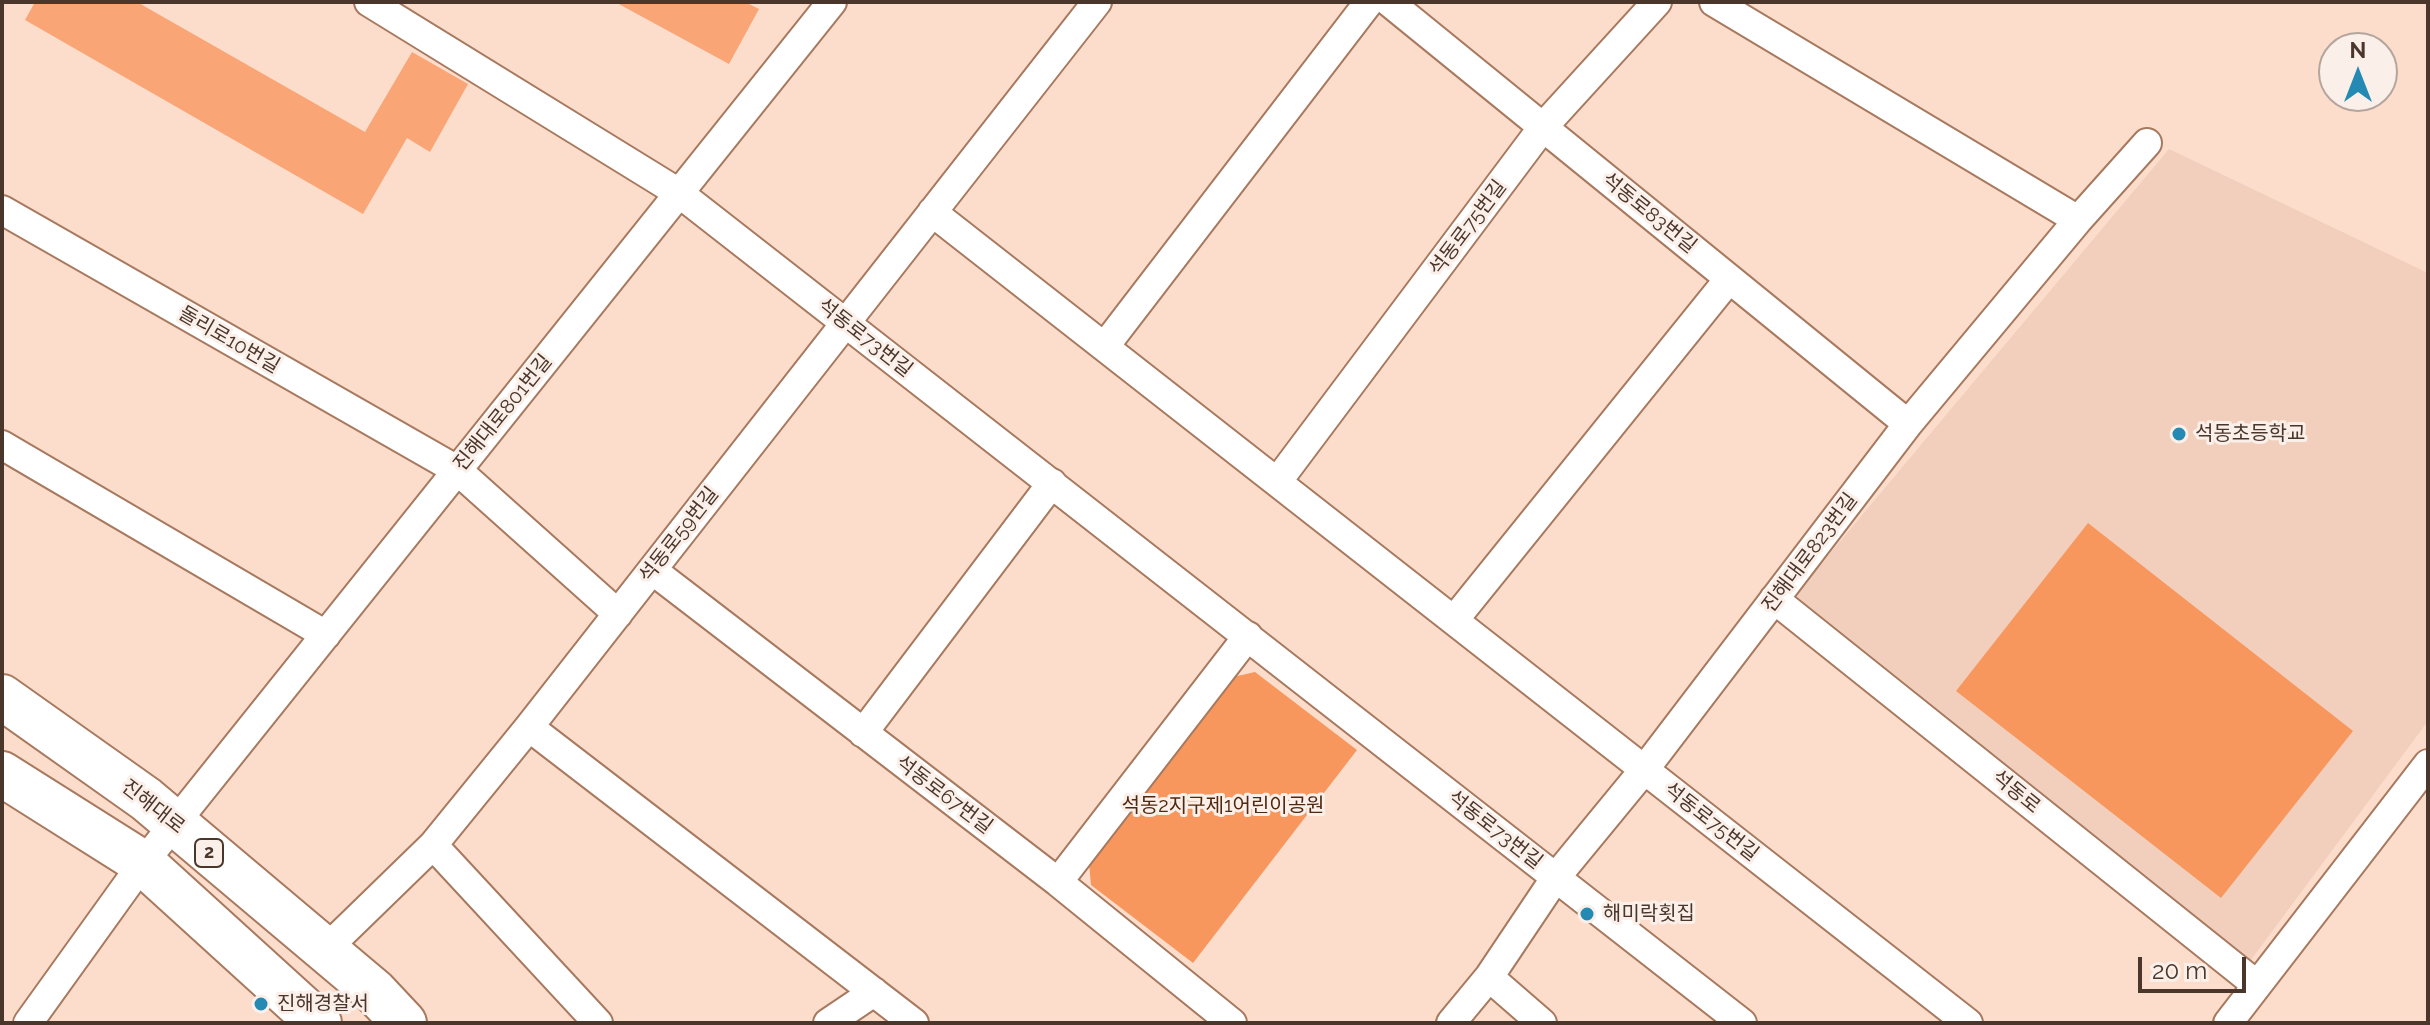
<!DOCTYPE html>
<meta charset="utf-8">
<style>
body{margin:0}
#map{position:relative;width:2430px;height:1025px;overflow:hidden;background:#fcddcc;font-family:Raleway,sans-serif}
canvas{display:block}
.frame{position:absolute;inset:0;border:4px solid #4a362b;pointer-events:none}
.north{position:absolute;left:2318px;top:32px;width:80px;height:80px;box-sizing:border-box;background:#faefe9;border:2px solid #b4a59d;border-radius:50%;rotate:0deg;font-size:22px;font-weight:700;line-height:32px;text-align:center;color:#4a362b}
.north::after{content:'';display:block;margin:auto;width:28px;height:36px;background:#248ab3;clip-path:polygon(50% 0,100% 100%,50% 72%,0 100%)}
.scale{position:absolute;left:2138px;top:957px;width:108px;height:36px;box-sizing:border-box;border:4px solid #4a362b;border-top:0;padding-left:10px;font-size:24px;line-height:28px;white-space:nowrap;color:#4a362b;-webkit-text-stroke:6px #faefe9;paint-order:stroke}
</style>
<div id="map">
<canvas width="2430" height="1025"></canvas>
<div class="frame"></div>
<div class="north">N</div>
<div class="scale">20 m</div>
</div>
<script>
const ctx = document.querySelector('canvas').getContext('2d');
ctx.lineJoin = 'round';
function fill(path, color) { ctx.fillStyle = color; ctx.fill(path, 'evenodd'); }
const poly = rows => new Path2D(rows.map(r => 'M' + r).join(''));
function strokePath(path, color, width, dash) { ctx.strokeStyle = color; ctx.lineWidth = width; ctx.lineCap = dash ? 'butt' : 'round'; ctx.setLineDash(dash || []); ctx.stroke(path); }
function write(font, color, halo, rows, align = 'center') {
  ctx.font = font + ' Raleway,"Noto Sans KR",sans-serif'; ctx.lineWidth = 6; ctx.setLineDash([]); ctx.textBaseline = 'middle'; ctx.strokeStyle = halo; ctx.fillStyle = color; for (const [text, x, y, turn = 0] of rows) {
    ctx.save(); ctx.translate(x, y); ctx.rotate((+turn || 0) * Math.PI / 180); ctx.textAlign = isNaN(turn) ? turn : align; if (halo) ctx.strokeText(text, 0, 0); ctx.fillText(text, 0, 0); ctx.restore();
  }
}
fill(poly([
 [2169,149,2428,273,2428,721,2251,960,1795,595]
]), '#f2cfbc');
fill(poly([
 [2088,523,2353,731,2221,898,1956,691],
 [1255,672,1357,750,1193,963,1091,885,1089,863,1233,677]
]), '#f7975e');
fill(poly([
 [35,2,137,2,365,132,412,52,468,84,430,152,407,138,363,214,25,20],
 [615,2,745,2,759,9,729,64]
]), '#f9a575');
const street = poly([
 [369,2,679,193,1742,1023],
 [1389,2,1908,424],
 [1714,2,2078,220],
 [2,210,457,470,618,614],
 [932,212,1968,1023],
 [1105,346,1369,2],
 [2,445,326,635],
 [1277,482,1543,127,1657,2],
 [652,570,1058,882,1232,1023],
 [1774,599,2257,985],
 [1454,620,1729,279],
 [529,727,914,1023],
 [863,733,1052,483],
 [433,845,598,1023],
 [1058,882,1248,636],
 [325,950,433,845,529,727,1097,2],
 [1489,977,1542,1023],
 [28,1023,143,863,832,2],
 [828,1023,874,992],
 [1451,1023,1489,977,1556,877,1644,770,1908,424,2078,220,2147,143],
 [2228,1023,2428,764]
]);
const primary = poly([
 [2,697,146,799,374,991,404,1023],
 [2,774,143,863,319,1023]
]);
strokePath(street, '#a7795f', 32);
strokePath(primary, '#a7795f', 48);
strokePath(street, '#fff', 28);
strokePath(primary, '#fff', 44);
for (const [x, y, r, color] of [
 [2179,434,8,"#248ab3"],
 [1587,914,8,"#248ab3"],
 [261,1004,8,"#248ab3"]
]) { const dot = new Path2D(); dot.arc(x, y, r, 0, 2 * Math.PI); ctx.fillStyle = color; ctx.fill(dot); strokePath(dot, '#faefe9', 3); }
for (const [x, y, w] of [
 [209,853,28]
]) { const box = new Path2D(); box.roundRect(x - w / 2, y - 14, w, 28, 6); ctx.fillStyle = '#faefe9'; ctx.fill(box); strokePath(box, '#4a362b', 2); }
write('bold 18px', '#4a362b', null, [
 ["2",209,853]
]);
write('20px', '#4a362b', '#faefe9', [
 ["석동로83번길",1649,213,39],
 ["석동로75번길",1468,228,-53],
 ["석동로73번길",865,338,38],
 ["돌리로10번길",229,340,30],
 ["진해대로801번길",503,413,-51],
 ["석동로59번길",679,535,-52],
 ["진해대로823번길",1810,553,-53],
 ["석동로",2016,792,39],
 ["석동로67번길",944,795,37],
 ["진해대로",153,807,38],
 ["석동로75번길",1711,822,38],
 ["석동로73번길",1495,830,38]
]);
write('20px', '#4a362b', '#faefe9', [
 ["석동초등학교",2195,434],
 ["해미락횟집",1603,914],
 ["진해경찰서",277,1004]
], 'left');
write('20px', '#50280e', '#faefe9', [
 ["석동2지구제1어린이공원",1223,806]
]);
</script>
